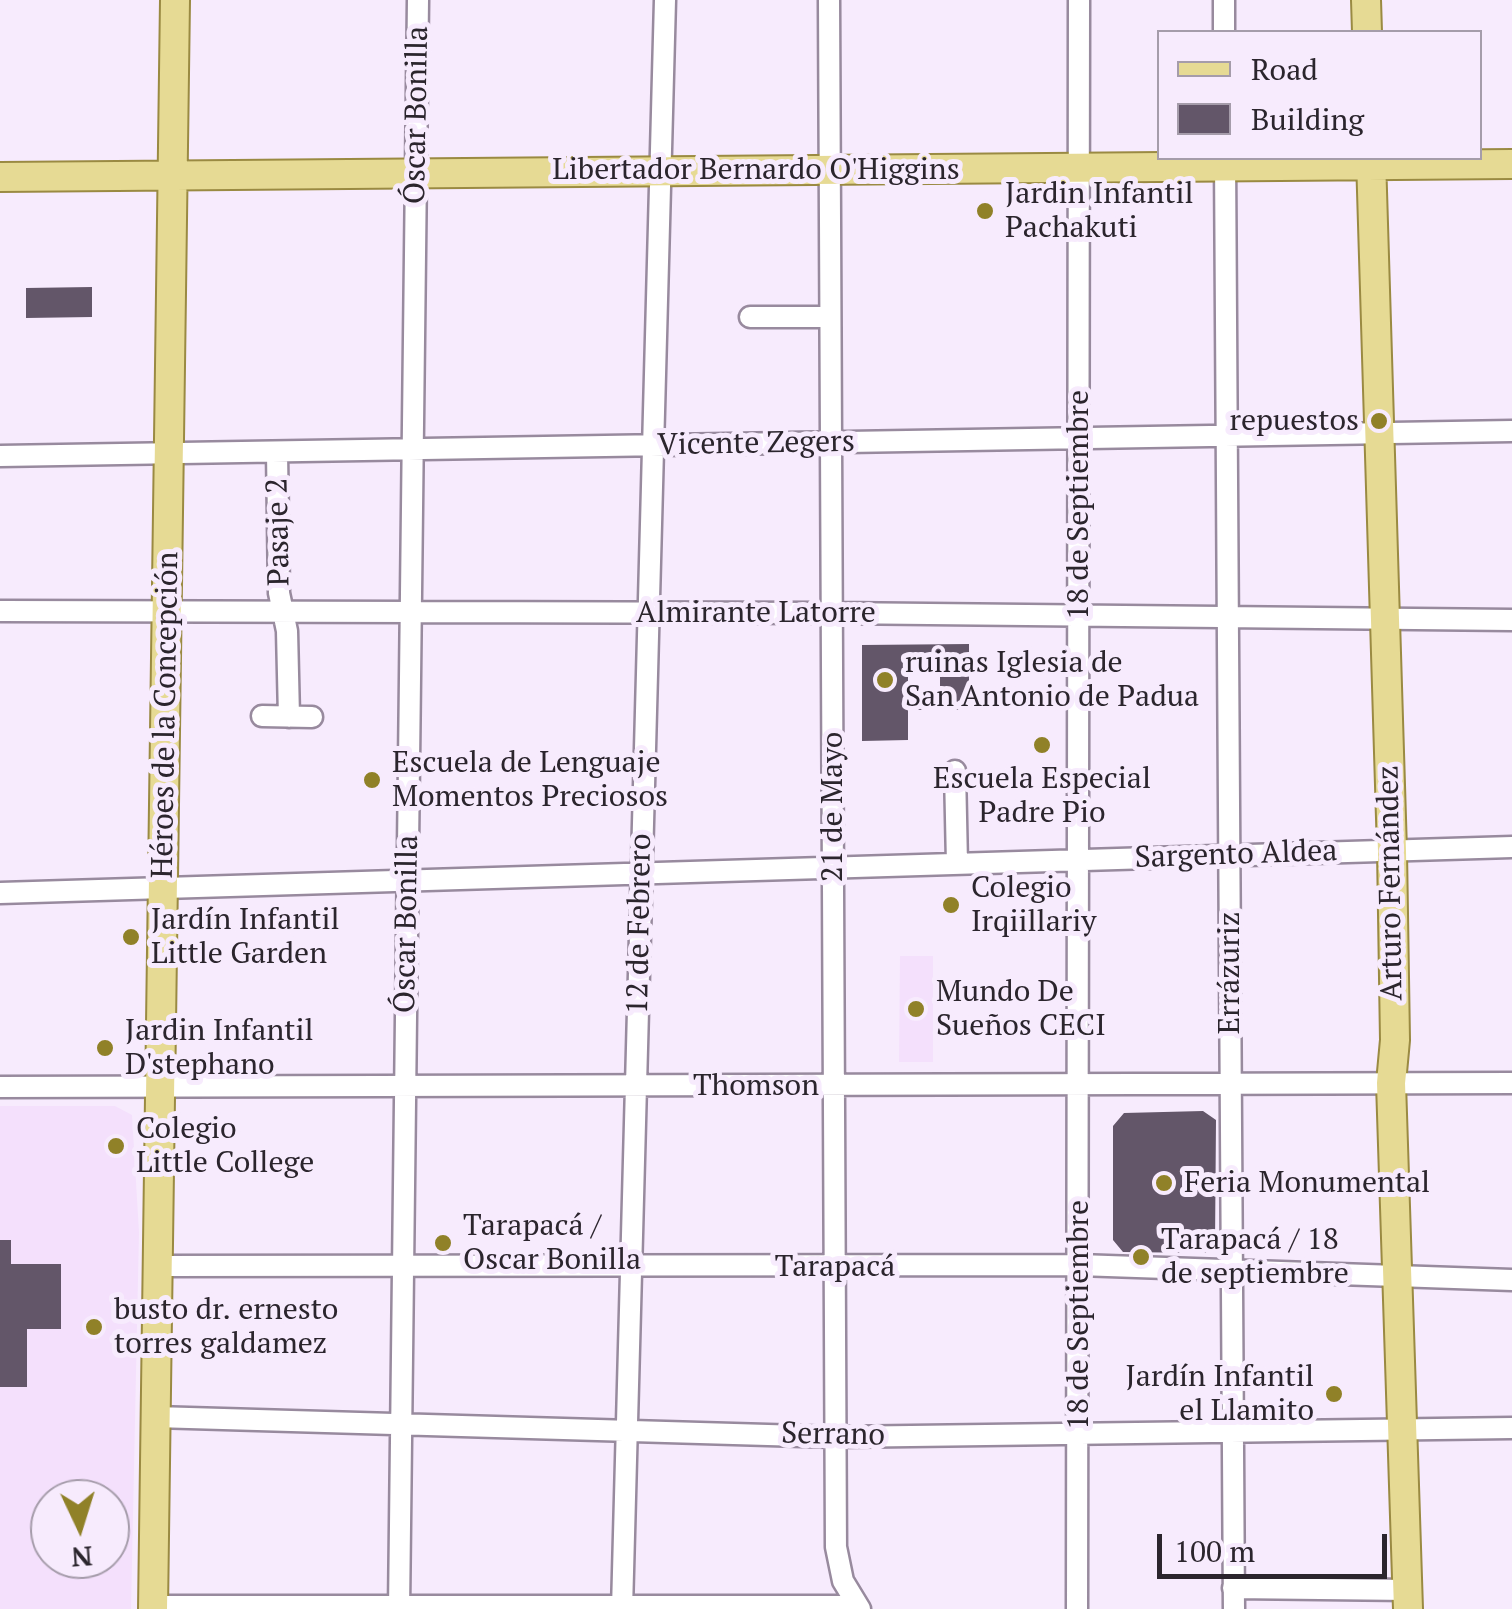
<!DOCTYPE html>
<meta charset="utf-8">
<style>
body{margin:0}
#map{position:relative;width:1512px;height:1609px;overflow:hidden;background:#f7ebfd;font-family:"PT Serif",serif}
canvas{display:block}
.legend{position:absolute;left:1157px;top:30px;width:325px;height:130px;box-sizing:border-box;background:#f7ebfd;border:2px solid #a59caa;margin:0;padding:12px 18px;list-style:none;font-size:30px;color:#2b252d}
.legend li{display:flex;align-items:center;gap:20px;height:50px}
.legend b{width:50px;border:2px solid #a59caa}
.north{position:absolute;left:30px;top:1479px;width:100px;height:100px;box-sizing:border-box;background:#f7ebfd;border:2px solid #a59caa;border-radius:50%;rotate:176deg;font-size:28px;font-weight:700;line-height:40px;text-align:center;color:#2b252d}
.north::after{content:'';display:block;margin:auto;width:35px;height:45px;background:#908128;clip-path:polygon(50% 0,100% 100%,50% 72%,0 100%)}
.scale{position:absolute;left:1157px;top:1534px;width:230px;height:45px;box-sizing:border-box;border:5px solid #2b252d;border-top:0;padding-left:12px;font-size:30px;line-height:35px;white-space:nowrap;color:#2b252d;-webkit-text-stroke:8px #f7ebfd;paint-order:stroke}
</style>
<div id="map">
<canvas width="1512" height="1609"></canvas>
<ul class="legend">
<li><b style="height:12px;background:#e6da94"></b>Road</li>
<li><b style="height:28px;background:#635669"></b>Building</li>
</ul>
<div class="north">N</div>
<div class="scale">100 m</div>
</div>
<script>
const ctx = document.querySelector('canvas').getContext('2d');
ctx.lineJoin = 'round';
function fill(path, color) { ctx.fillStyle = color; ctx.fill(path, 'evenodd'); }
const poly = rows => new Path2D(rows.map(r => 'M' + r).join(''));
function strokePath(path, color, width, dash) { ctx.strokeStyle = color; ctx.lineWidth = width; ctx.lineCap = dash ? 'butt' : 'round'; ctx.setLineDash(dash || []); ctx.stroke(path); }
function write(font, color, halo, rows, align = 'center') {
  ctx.font = font + ' "PT Serif",serif'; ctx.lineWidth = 10; ctx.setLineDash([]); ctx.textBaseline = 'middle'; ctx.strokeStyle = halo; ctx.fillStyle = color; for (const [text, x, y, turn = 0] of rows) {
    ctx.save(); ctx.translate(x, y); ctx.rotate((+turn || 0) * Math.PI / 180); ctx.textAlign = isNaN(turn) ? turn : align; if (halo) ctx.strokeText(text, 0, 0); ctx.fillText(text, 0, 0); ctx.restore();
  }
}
fill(poly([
 [900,956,933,956,933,1062,899,1062],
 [0,1106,115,1106,132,1115,139,1232,131,1609,0,1609],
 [50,1499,110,1499,110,1559,50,1559]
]), '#f4e0fc');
fill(poly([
 [92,287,92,317,26,318,26,288],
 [969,644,969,710,908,710,908,740,862,741,862,645],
 [908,667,940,667,940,694,908,694],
 [1203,1111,1216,1120,1215,1244,1207,1253,1123,1252,1113,1240,1113,1126,1124,1113],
 [0,1240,11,1240,11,1264,61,1264,61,1329,27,1329,27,1387,0,1387]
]), '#635669');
const minor = poly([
 [829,0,836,1547,843,1581,860,1609],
 [1224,0,1224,32],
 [1225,158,1234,1609],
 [750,317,830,317],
 [277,452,279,593,287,631,289,717],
 [0,456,1512,431],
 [0,611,832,613,1512,620],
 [262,716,312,717],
 [955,771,957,864],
 [0,893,1512,847],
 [0,1087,1512,1083],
 [157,1266,1079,1265,1512,1280],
 [155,1417,836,1437,1512,1428],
 [1233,1588,1408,1590],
 [153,1606,857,1606],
 [399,1609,418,0],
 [622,1609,665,0],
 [1077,1609,1079,0]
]);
const major = poly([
 [1366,0,1367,32],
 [1371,158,1392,851,1395,1040,1391,1083,1408,1609],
 [0,177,1512,164],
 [153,1609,175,0]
]);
strokePath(minor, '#988a9e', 25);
strokePath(major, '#9a8a42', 32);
strokePath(minor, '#fff', 20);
strokePath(major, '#e6da94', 28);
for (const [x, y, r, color] of [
 [985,211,10,"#908128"],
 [1379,421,10,"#908128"],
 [885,680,10,"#908128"],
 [1042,745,10,"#908128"],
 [372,780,10,"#908128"],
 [951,905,10,"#908128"],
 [131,937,10,"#908128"],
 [916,1009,10,"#908128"],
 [105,1048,10,"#908128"],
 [116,1146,10,"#908128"],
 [1164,1183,10,"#908128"],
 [443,1243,10,"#908128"],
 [1141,1257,10,"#908128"],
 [94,1327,10,"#908128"],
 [1334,1394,10,"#908128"]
]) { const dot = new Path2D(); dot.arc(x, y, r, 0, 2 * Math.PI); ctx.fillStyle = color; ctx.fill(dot); strokePath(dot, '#f7ebfd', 4); }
write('30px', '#2b252d', '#f7ebfd', [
 ["Óscar Bonilla",417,115,-89],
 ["Libertador Bernardo O'Higgins",756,170],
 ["Vicente Zegers",756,444,-1],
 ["18 de Septiembre",1079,505,-90],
 ["Pasaje 2",279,532,-91],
 ["Almirante Latorre",756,613],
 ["Héroes de la Concepción",166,715,-89],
 ["21 de Mayo",833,807,-90],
 ["Sargento Aldea",1236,855,-2],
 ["Arturo Fernández",1391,883,-91],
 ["Óscar Bonilla",407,924,-89],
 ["12 de Febrero",640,924,-89],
 ["Errázuriz",1230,973,-90],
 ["Thomson",756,1086],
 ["Tarapacá",835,1267],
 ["18 de Septiembre",1079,1315,-90],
 ["Serrano",833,1435,1]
]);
write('30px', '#2b252d', '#f7ebfd', [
 ["Jardin Infantil",1005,194],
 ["Pachakuti",1005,228],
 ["repuestos",1359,421,"right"],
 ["ruinas Iglesia de",905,663],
 ["San Antonio de Padua",905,697],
 ["Escuela de Lenguaje",392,763],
 ["Momentos Preciosos",392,797],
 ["Escuela Especial",1042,779,"center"],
 ["Padre Pio",1042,813,"center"],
 ["Colegio",971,888],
 ["Irqiillariy",971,922],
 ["Jardín Infantil",151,920],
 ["Little Garden",151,954],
 ["Mundo De",936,992],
 ["Sueños CECI",936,1026],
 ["Jardin Infantil",125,1031],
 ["D'stephano",125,1065],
 ["Colegio",136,1129],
 ["Little College",136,1163],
 ["Feria Monumental",1184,1183],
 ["Tarapacá /",463,1226],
 ["Oscar Bonilla",463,1260],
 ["Tarapacá / 18",1161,1240],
 ["de septiembre",1161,1274],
 ["busto dr. ernesto",114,1310],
 ["torres galdamez",114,1344],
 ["Jardín Infantil",1314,1377,"right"],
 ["el Llamito",1314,1411,"right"]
], 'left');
</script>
